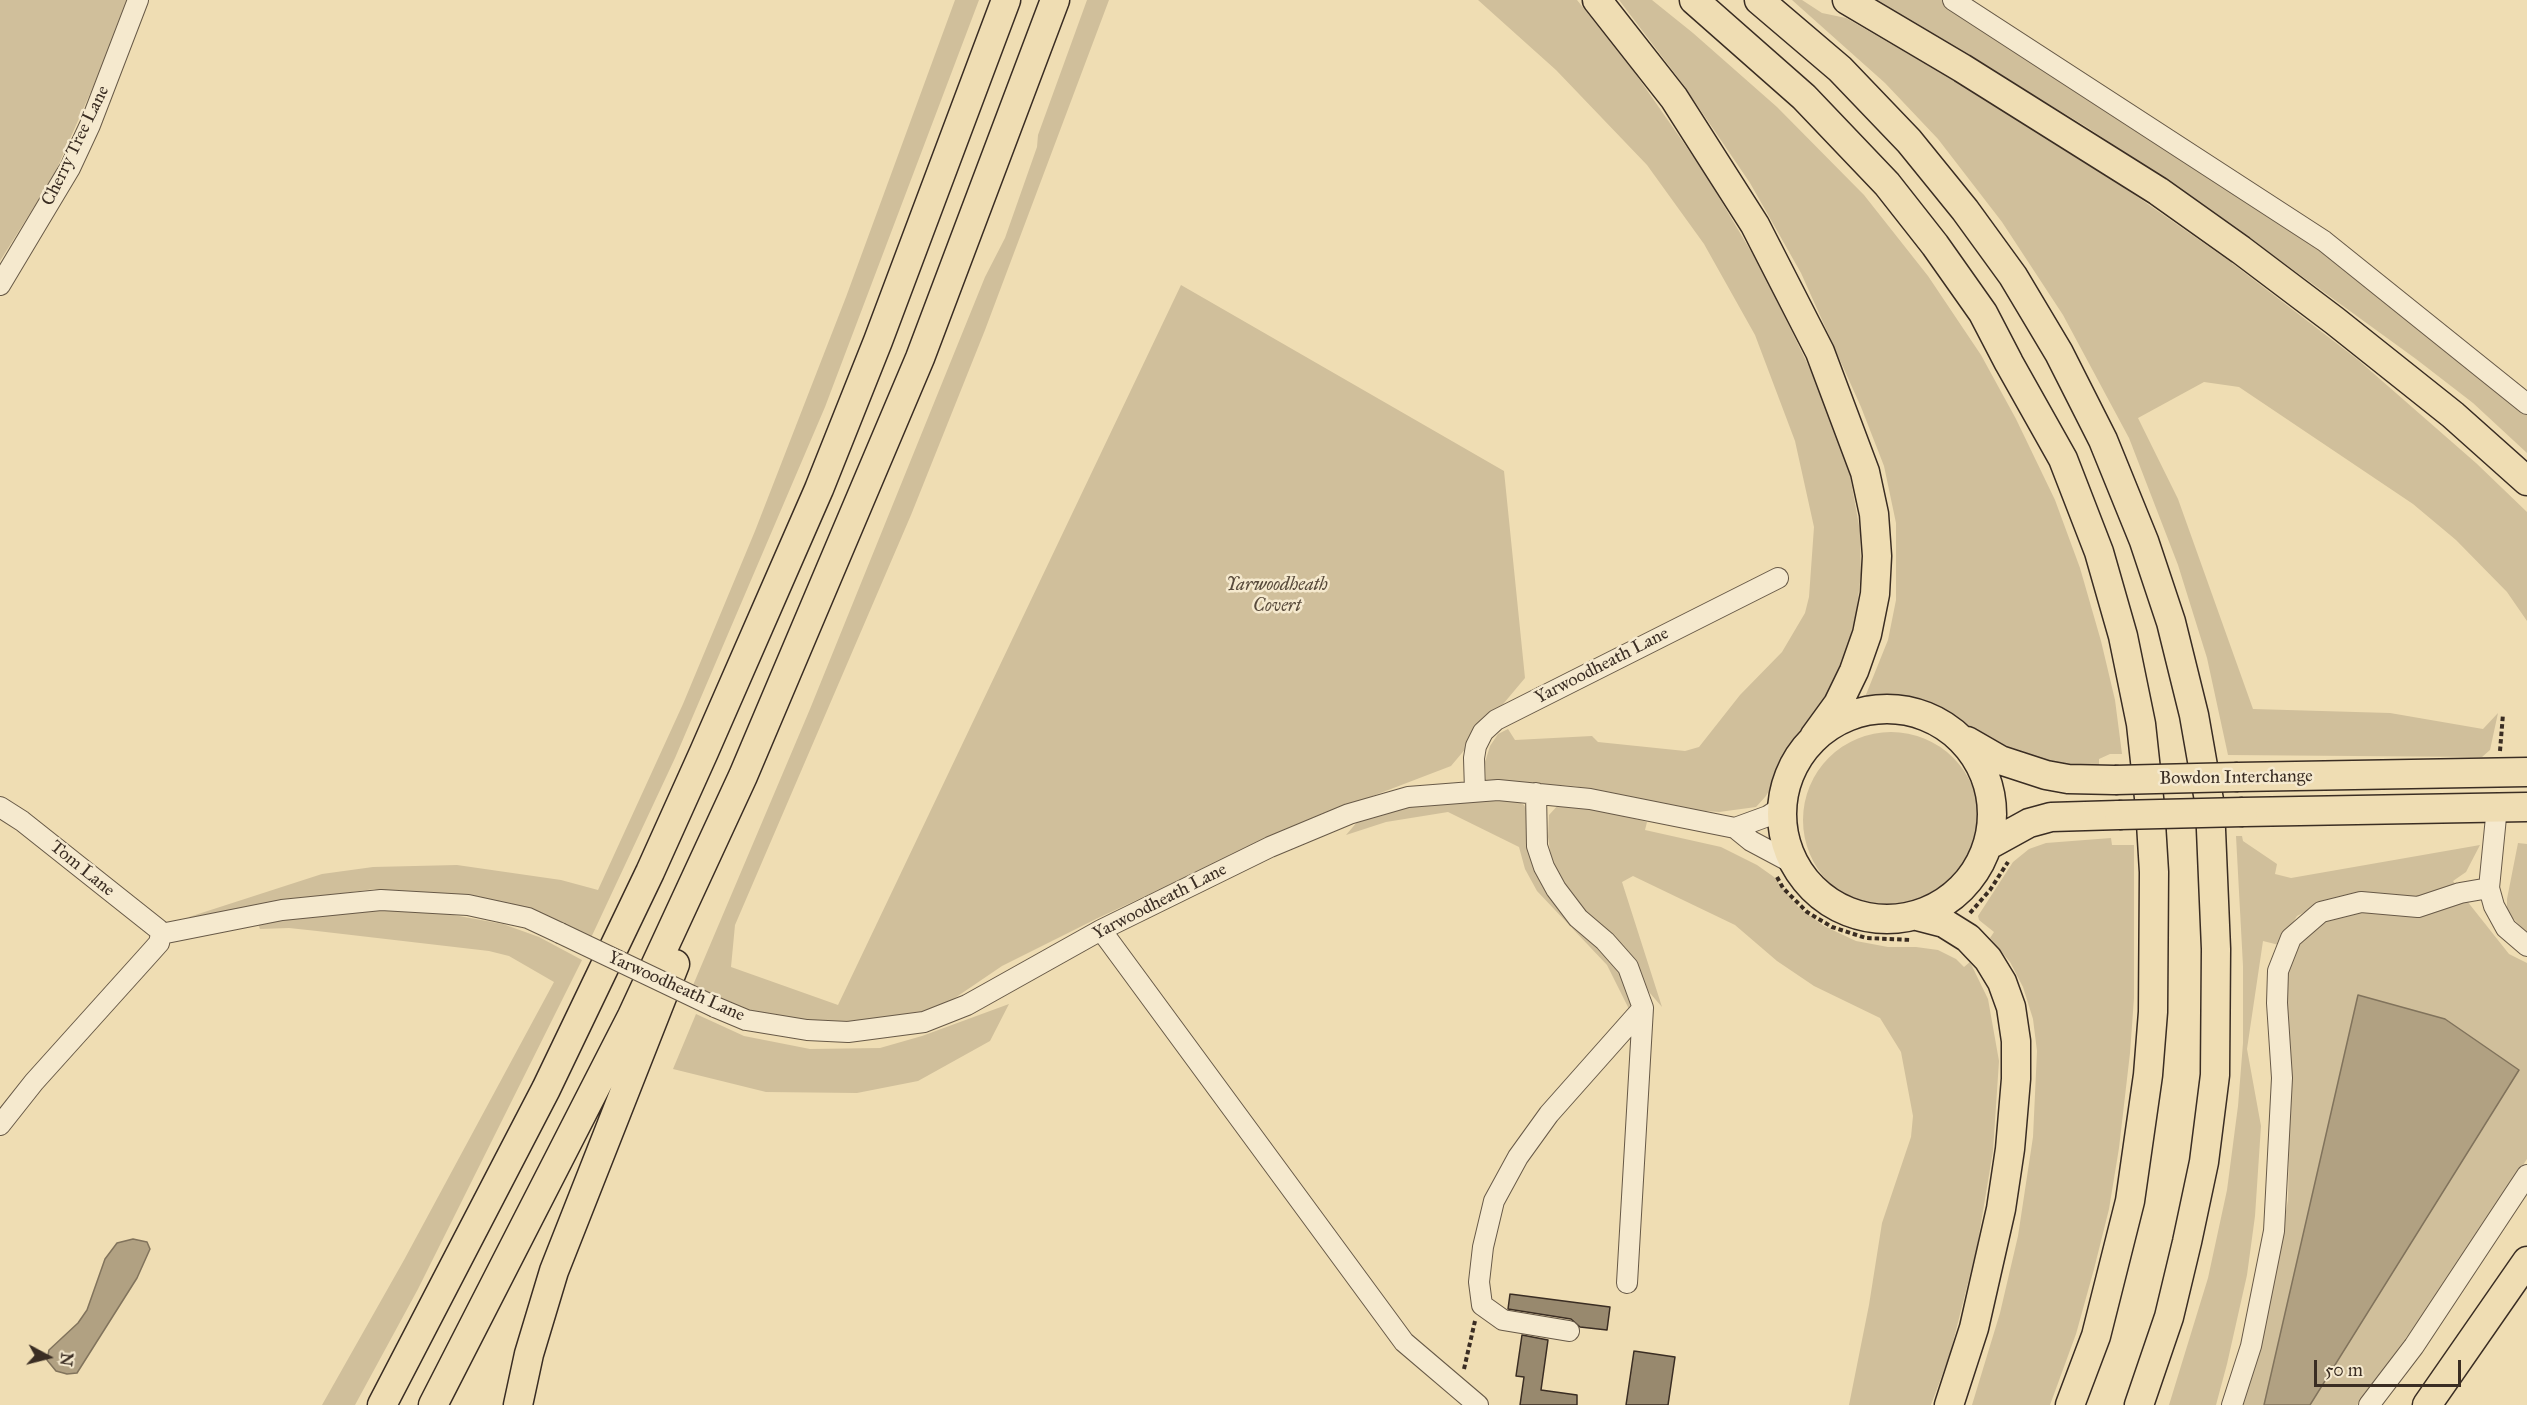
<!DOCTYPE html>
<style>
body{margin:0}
#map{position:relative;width:2527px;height:1405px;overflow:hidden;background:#efddb3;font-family:"IM FELL Great Primer",serif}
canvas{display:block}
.north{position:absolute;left:18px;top:1327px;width:60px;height:60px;-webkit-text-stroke:4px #f5e9ce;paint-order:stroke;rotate:97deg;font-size:16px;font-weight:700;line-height:24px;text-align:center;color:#3a2d23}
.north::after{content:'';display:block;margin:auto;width:21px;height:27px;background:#3a2d23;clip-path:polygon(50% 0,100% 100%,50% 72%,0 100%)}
.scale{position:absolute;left:2314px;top:1360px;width:147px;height:27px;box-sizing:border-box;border:3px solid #3a2d23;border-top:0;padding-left:8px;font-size:18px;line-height:21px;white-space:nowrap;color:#3a2d23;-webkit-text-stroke:4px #f5e9ce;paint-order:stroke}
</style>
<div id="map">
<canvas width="2527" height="1405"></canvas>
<div class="north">N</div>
<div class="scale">50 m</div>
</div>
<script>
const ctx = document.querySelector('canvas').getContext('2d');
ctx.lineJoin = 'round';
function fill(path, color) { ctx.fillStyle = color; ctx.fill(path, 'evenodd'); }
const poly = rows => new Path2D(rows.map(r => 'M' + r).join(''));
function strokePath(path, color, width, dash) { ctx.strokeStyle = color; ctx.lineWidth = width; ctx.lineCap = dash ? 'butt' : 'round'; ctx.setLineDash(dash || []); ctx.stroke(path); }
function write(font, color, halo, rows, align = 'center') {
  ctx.font = font + ' "IM FELL Great Primer",serif'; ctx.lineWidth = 5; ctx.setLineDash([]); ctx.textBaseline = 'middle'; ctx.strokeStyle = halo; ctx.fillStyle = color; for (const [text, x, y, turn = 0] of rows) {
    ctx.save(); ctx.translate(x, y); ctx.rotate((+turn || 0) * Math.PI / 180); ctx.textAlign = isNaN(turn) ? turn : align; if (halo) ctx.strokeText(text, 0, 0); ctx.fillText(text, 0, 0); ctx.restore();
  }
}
fill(poly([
 [0,0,128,0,104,62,54,175,0,261],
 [955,0,979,0,825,407,675,758,589,942,416,896,374,889,308,898,195,922,189,917,322,874,373,867,457,865,561,880,598,890,683,704,755,531,846,297],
 [1087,0,1109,0,985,330,911,515,735,925,731,967,838,1005,1181,285,1504,471,1525,678,1451,766,1302,823,1098,918,1002,966,946,1004,898,1020,842,1027,767,1018,691,990,810,709,985,277,1005,238,1037,147,1038,135],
 [1478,0,1577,0,1628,63,1704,172,1762,270,1810,369,1847,459,1860,531,1861,574,1856,614,1846,652,1833,685,1815,719,1790,750,1766,796,1756,807,1719,812,1692,810,1574,786,1486,782,1485,762,1490,746,1498,734,1508,729,1515,740,1592,736,1598,742,1685,751,1699,747,1740,695,1782,652,1805,613,1809,597,1814,527,1795,441,1755,335,1704,244,1647,165,1556,70],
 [1619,0,1652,0,1693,33,1777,107,1864,195,1928,276,1981,355,2016,419,2055,500,2080,568,2101,641,2115,700,2122,754,2110,754,2099,759,2099,765,2060,764,2029,756,1993,741,1943,711,1912,701,1887,699,1863,702,1888,640,1896,600,1896,523,1884,466,1861,407,1801,273,1750,183,1682,83],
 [1792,0,1802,0,1822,13,1846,18,1957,82,2099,170,2228,260,2357,359,2476,463,2527,512,2527,621,2507,592,2456,540,2413,504,2239,387,2204,382,2138,418,2178,499,2253,709,2390,713,2483,729,2498,713,2490,750,2482,757,2228,755,2207,658,2178,565,2129,438,2063,315,2002,222,1938,139,1885,83],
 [1876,0,1946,0,2361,274,2357,281,2433,341,2527,408,2527,453,2473,403,2416,359,2208,208,2085,126],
 '1803 820a88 88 0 1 1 176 0a88 88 0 1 1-176 0Z',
 [1465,797,1516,800,1524,805,1529,814,1538,864,1624,967,1639,1003,1630,1011,1607,965,1537,891,1525,869,1519,847,1448,812,1386,822,1346,835,1358,821,1394,809],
 [1560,803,1589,807,1647,822,1645,830,1721,847,1757,865,1774,877,1798,907,1824,926,1856,941,1888,947,1916,947,1938,950,1956,959,1964,967,1970,962,1988,999,1999,1061,1993,1151,1977,1247,1950,1354,1931,1405,1849,1405,1869,1305,1882,1223,1911,1137,1913,1116,1901,1052,1880,1018,1814,986,1777,961,1735,925,1633,876,1622,882,1662,1007,1649,992,1630,953,1580,909,1561,883,1551,857,1548,837,1549,815],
 [2236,836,2242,836,2243,841,2277,864,2275,874,2291,878,2480,845,2466,872,2453,881,2456,885,2414,898,2325,901,2297,916,2279,945,2263,941,2247,1049,2261,1126,2255,1216,2247,1275,2227,1364,2216,1405,2169,1405,2208,1278,2227,1190,2238,1106,2243,1043,2243,966],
 [2111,838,2112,845,2134,845,2134,998,2130,1053,2119,1148,2109,1209,2094,1269,2076,1334,2050,1405,1972,1405,2000,1313,2018,1236,2033,1137,2037,1051,2033,1019,2023,987,2010,962,1990,938,1994,932,1979,920,1978,916,2013,862,2029,849,2046,843],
 [2518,843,2527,844,2527,933,2507,912,2507,899],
 [2467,901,2509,954,2527,963,2527,1159,2438,1294,2357,1405,2310,1405,2333,1366,2358,995,2264,1405,2239,1405,2275,1272,2288,1200,2290,1087,2287,1002,2289,962,2302,938,2320,921,2347,912,2380,911,2409,917,2438,911],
 [378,910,448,914,503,924,539,937,582,960,418,1289,355,1405,322,1405,404,1260,554,982,509,956,489,951,317,931,289,928,260,929,258,924,321,914],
 [1009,1004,990,1041,918,1081,857,1093,766,1092,673,1069,696,1014,744,1036,810,1049,880,1048,922,1036]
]), '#d0bf9b');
const water = poly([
 [2358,995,2445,1019,2519,1070,2310,1405,2264,1405,2358,995],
 [133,1239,147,1242,150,1249,137,1278,77,1373,67,1374,56,1371,47,1360,49,1350,78,1323,87,1310,105,1259,117,1243,133,1239]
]);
fill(water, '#b1a182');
strokePath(water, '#81735c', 1.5);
const building = poly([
 [1510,1294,1610,1307,1607,1330,1580,1327,1571,1319,1508,1309,1510,1294],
 [1522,1335,1548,1340,1541,1390,1577,1395,1577,1405,1520,1405,1524,1377,1516,1376,1522,1335],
 [1634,1351,1675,1357,1668,1405,1626,1405,1634,1351]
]);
fill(building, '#98896e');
strokePath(building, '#3a2d23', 1.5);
const minor = poly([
 [1953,0,2324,241,2527,404],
 [0,285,70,168,90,125,138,0],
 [1475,791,1474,758,1476,746,1483,732,1496,720,1778,578],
 [1536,793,1537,846,1544,867,1556,889,1578,918,1605,941,1628,967,1643,1008,1549,1114,1518,1157,1494,1201,1483,1247,1479,1282,1482,1305,1503,1320,1569,1331],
 [0,807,22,821,158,929,161,934],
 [2497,807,2489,888,2494,906,2506,928,2527,946],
 [1735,828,1751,841,1796,865],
 [1101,930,1404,1342,1478,1405],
 [161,934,282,910,381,900,468,905,528,918,560,933],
 [715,1007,746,1020,807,1030,848,1032,924,1022,967,1005,1101,930,1270,847,1349,814,1408,797,1498,790,1590,799,1735,828,1768,816,1783,806],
 [0,1125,34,1082,151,952,159,943,161,934],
 [1627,1283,1643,1008],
 [2232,1405,2251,1346,2274,1231,2282,1078,2277,1003,2278,971,2291,938,2321,912,2361,902,2418,907,2460,893,2489,888],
 [2369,1405,2414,1346,2527,1175]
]);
const highway = poly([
 [1597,0,1674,98,1755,225,1820,352,1865,472,1874,514,1877,556,1875,594,1867,634,1854,671,1838,704,1814,737],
 [1694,0,1804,97,1887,184,1935,245,1983,313,2009,363,2063,459,2099,552,2123,636,2141,724,2150,807,2154,872,2153,1012,2148,1075,2130,1201,2096,1336,2070,1405],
 [1759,0,1840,69,1909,141,1965,210,2013,276,2059,353,2103,440,2144,541,2171,622,2194,715,2210,806,2216,949,2215,1075,2204,1162,2187,1242,2169,1317,2139,1405],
 [1847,0,1962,68,2158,191,2241,250,2335,321,2453,415,2527,481],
 '1782 814a105 105 0 1 1 210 0a105 105 0 1 1-210 0Z',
 [1967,741,2000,760,2046,775,2068,779,2115,780],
 [2238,777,2527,772],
 [2243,812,2527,807],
 [1989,845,2029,823,2051,817,2119,815],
 [1917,916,1944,923,1968,938,1988,959,2002,982,2011,1007,2016,1041,2016,1079,2010,1149,2001,1209,1974,1328,1949,1405],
 [382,1405,546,1089,650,872,704,752,819,489,878,341,1006,0],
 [433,1405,632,1016,743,776,920,358,1055,0],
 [518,1405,529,1354,554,1271,675,964],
 [2427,1405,2527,1261]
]);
strokePath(minor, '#675947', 22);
strokePath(highway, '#3a2d23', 31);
strokePath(poly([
 [2500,751,2503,714],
 [1777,877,1783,888,1807,912,1832,927,1866,938,1912,940],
 [1970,913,1990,890,2008,862],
 [1464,1369,1475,1321]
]), '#3a2d23', 4, [4.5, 3]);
strokePath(minor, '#f5e9ce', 20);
strokePath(highway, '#efddb3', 28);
const minorBridge = poly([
 [560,933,715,1007]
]);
const highwayBridge = poly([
 [2115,780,2238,777],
 [2119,815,2243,812]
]);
strokePath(minorBridge, '#675947', 22, []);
strokePath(highwayBridge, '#3a2d23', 31, []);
strokePath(minorBridge, '#f5e9ce', 20);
strokePath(highwayBridge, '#efddb3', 28);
write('18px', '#3a2d23', '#f5e9ce', [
 ["Cherry Tree Lane",76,146,-64],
 ["Yarwoodheath Lane",1602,666,-27],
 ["Bowdon Interchange",2236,778,-1],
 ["Tom Lane",82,869,39],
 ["Yarwoodheath Lane",1160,902,-27],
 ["Yarwoodheath Lane",676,987,24]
]);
write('italic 18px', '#584a3b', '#f5e9ce', [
 ["Yarwoodheath",1277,586],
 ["Covert",1277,607]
]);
</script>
